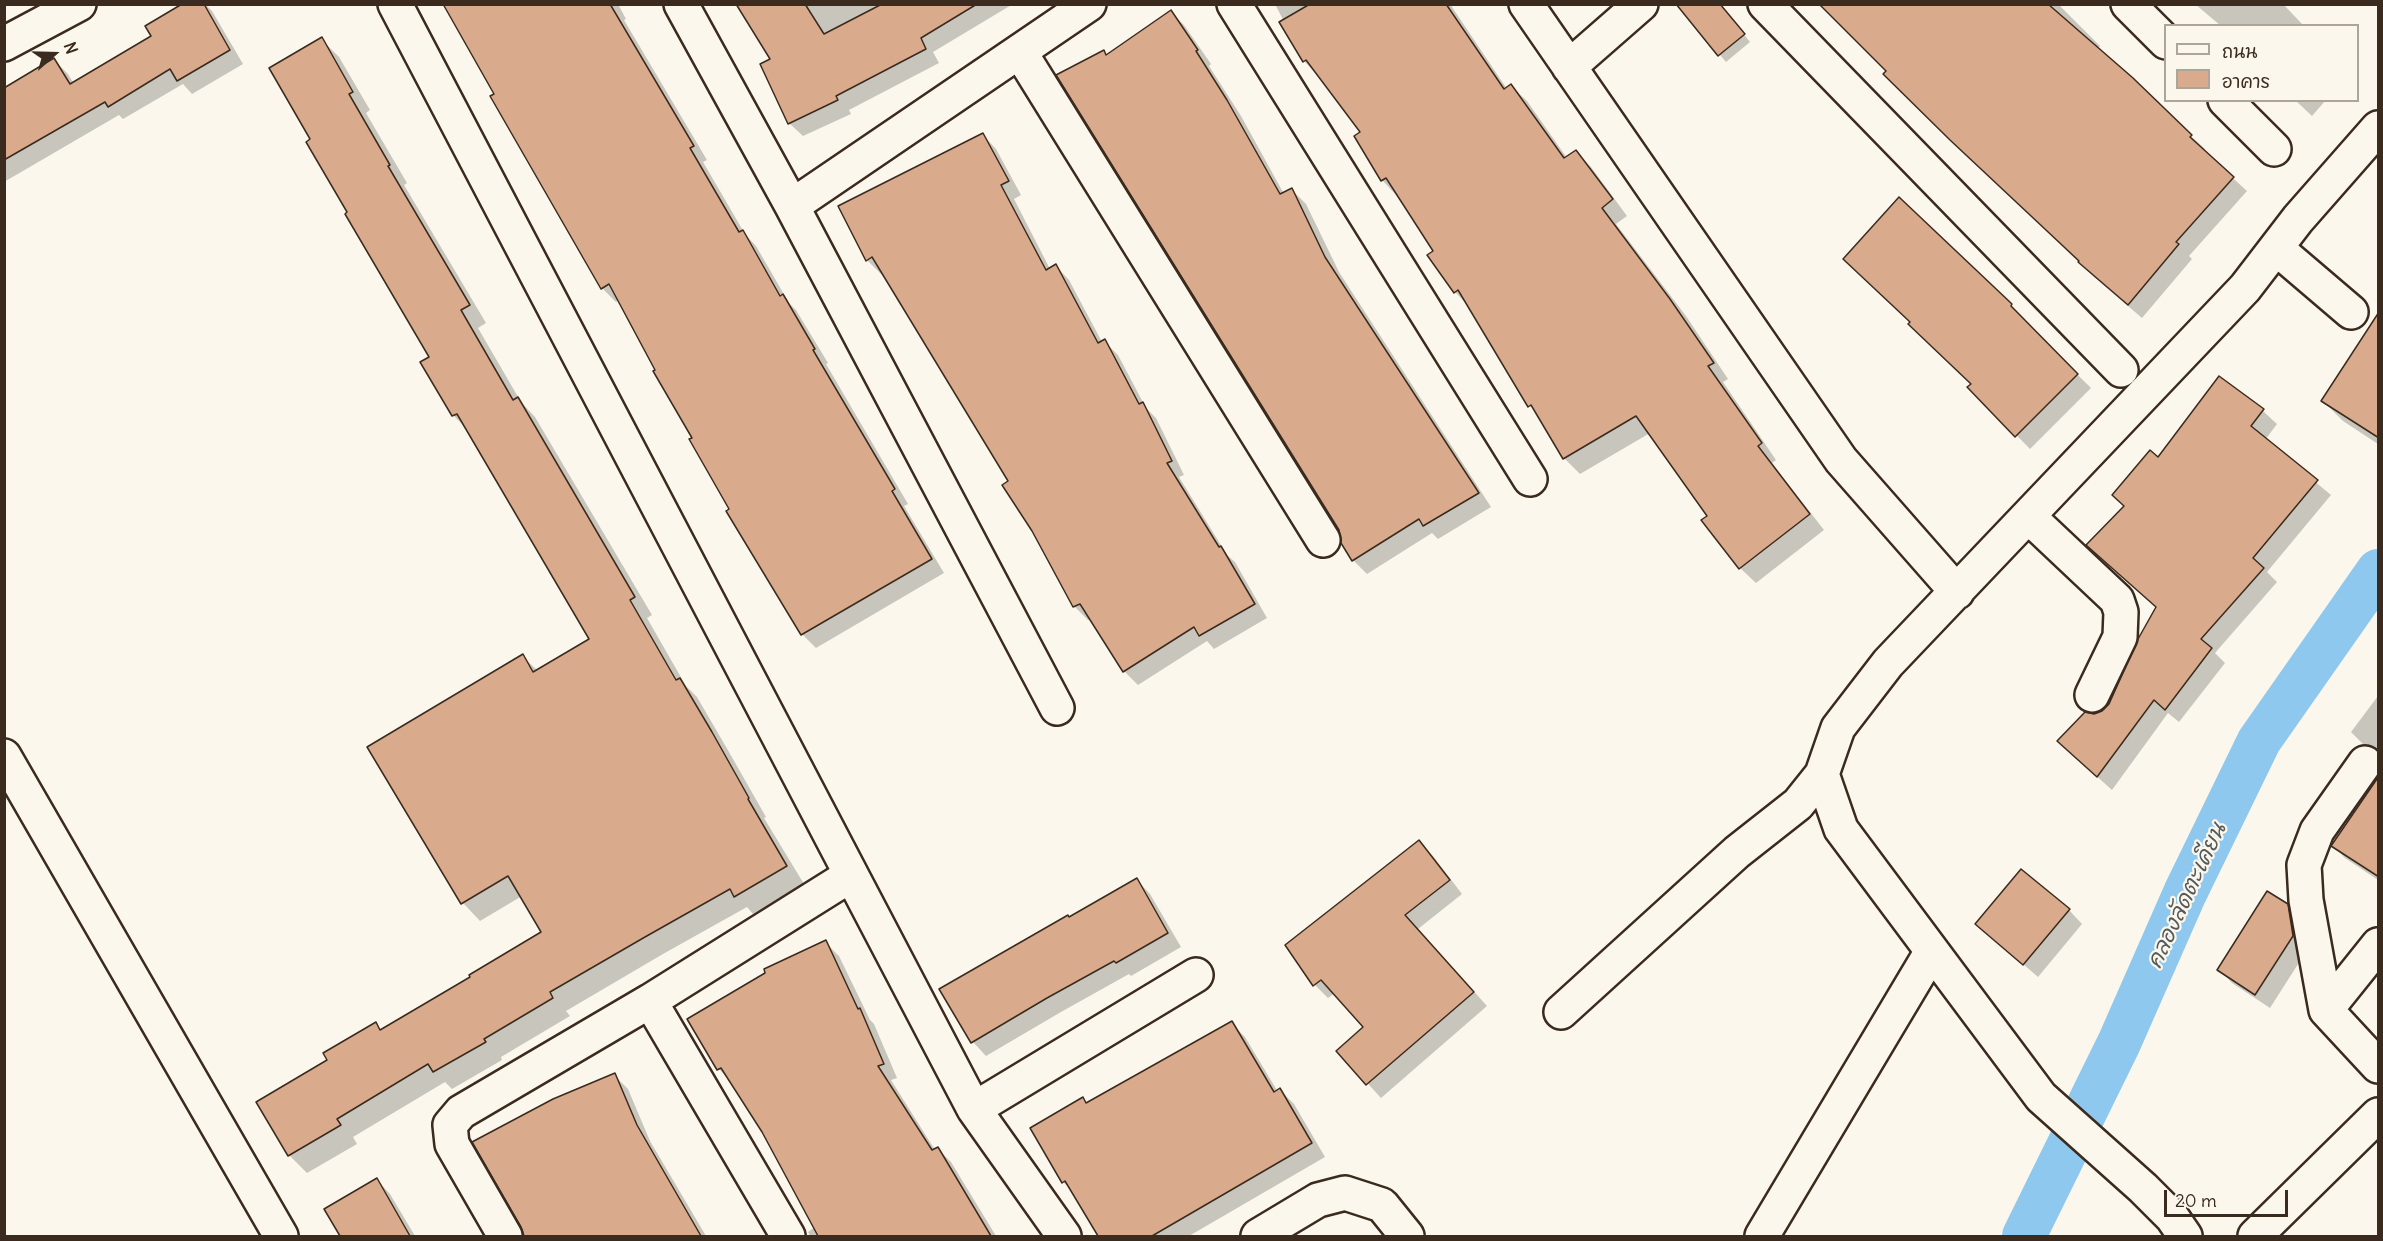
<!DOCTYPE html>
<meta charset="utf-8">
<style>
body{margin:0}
#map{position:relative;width:2383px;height:1241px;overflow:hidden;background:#fbf7ec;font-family:Delius,"Playpen Sans Thai",sans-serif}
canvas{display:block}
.frame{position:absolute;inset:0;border:6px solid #3b2a1e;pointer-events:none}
.legend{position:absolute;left:2164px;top:24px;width:195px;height:78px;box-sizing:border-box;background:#fbf7ec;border:2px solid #aea59a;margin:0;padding:8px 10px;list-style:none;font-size:18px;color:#3b2a1e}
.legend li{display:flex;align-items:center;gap:12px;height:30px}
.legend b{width:30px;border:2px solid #aea59a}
.north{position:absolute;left:24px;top:24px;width:60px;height:60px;-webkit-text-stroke:4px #fbf7ec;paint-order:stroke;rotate:70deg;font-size:16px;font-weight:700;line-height:24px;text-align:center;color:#3b2a1e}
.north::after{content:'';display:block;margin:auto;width:21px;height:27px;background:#3b2a1e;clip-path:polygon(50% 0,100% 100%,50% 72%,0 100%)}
.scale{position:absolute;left:2164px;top:1190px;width:124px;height:27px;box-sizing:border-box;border:3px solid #3b2a1e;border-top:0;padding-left:8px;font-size:18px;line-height:21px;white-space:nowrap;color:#3b2a1e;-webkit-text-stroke:4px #fbf7ec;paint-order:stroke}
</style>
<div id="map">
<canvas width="2383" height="1241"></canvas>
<div class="frame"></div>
<ul class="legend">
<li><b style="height:8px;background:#fbf7ec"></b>ถนน</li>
<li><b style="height:16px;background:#d9aa8b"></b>อาคาร</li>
</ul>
<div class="north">N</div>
<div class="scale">20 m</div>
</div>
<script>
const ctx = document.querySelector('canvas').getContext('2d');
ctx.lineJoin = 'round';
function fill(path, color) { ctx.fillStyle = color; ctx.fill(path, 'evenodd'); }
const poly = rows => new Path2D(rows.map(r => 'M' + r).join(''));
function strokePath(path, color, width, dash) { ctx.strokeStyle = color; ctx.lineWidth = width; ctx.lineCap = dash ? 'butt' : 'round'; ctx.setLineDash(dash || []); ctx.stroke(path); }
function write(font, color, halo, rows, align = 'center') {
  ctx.font = font + ' Delius,"Playpen Sans Thai",sans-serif'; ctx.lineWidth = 4.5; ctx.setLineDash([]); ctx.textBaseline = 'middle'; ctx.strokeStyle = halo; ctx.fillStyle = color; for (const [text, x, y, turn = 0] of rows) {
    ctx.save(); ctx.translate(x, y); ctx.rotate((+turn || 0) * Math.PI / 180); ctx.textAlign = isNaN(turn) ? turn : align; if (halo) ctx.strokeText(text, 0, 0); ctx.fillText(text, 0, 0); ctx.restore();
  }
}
fill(poly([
 [185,4,205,4,212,11,243,64,192,94,183,84,123,119,119,115,4,182,4,116,54,60,68,74,74,84,153,36],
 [445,4,618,4,626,19,624,20,707,160,703,162,745,234,756,246,789,303,796,310,828,363,826,364,908,504,904,506,944,573,816,648,802,634,731,509,619,300,616,302,602,288],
 [738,4,1013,4,933,52,939,63,849,110,851,114,803,136,789,123,772,60],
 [1275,4,1450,4,1507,89,1511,86,1527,101,1567,158,1576,152,1591,167,1627,216,1616,224,1686,316,1728,379,1723,382,1776,460,1772,463,1824,530,1756,583,1740,568,1709,516,1650,433,1580,474,1564,458,1470,307,1455,292,1435,251,1397,196,1382,180,1362,133,1320,78,1304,61],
 [1720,4,1750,42,1726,62,1685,13],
 [1821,4,2058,4,2100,46,2097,50,2191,136,2205,149,2203,151,2247,191,2189,256,2192,259,2142,318,2093,276,2026,211,1885,74,1888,71],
 [2195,4,2283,4,2304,26,2221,26],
 [1170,11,1184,25,1211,64,1209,66,1241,116,1284,194,1292,190,1306,204,1339,272,1491,507,1438,539,1432,533,1367,574,1353,560,1340,530,1103,52,1108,56],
 [321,39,339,57,370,110,366,113,407,183,404,185,486,323,478,328,521,402,535,417,652,615,647,618,686,686,697,697,729,752,766,817,764,818,804,884,753,914,747,907,663,954,566,1011,570,1016,501,1057,502,1060,452,1089,445,1082,353,1137,357,1144,307,1173,289,1155,329,1061,375,1024,382,1031,472,978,543,932,522,896,480,921,463,903,522,656,538,671,591,639,468,430,453,415,431,357,349,213,312,140],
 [2295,100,2326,100,2312,116],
 [983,135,996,149,1021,195,1014,199,1050,269,1056,266,1069,280,1102,342,1104,341,1118,355,1146,408,1156,418,1184,475,1179,477,1227,555,1235,562,1267,618,1214,649,1207,641,1138,685,1124,671,1091,619,1088,620,1074,606,1010,481,883,272,881,274,867,260],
 [2011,305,2025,319,2023,321,2091,388,2030,449,1969,387,1973,384,1911,322],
 [2378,315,2378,444,2343,421,2323,401],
 [2219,378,2263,411,2277,424,2265,440,2331,495,2267,572,2277,582,2215,653,2225,663,2179,722,2168,713,2112,790,2073,755,2094,715,2103,712,2110,704,2158,608,2125,507],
 [2378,696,2378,753,2363,744,2351,732],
 [2378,779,2378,880,2345,858,2333,846],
 [1419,842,1433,856,1462,894,1418,929,1487,1006,1381,1098,1338,1051,1365,1027,1335,993,1328,998,1315,985],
 [1137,880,1150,894,1181,947,1131,976,1129,974,1061,1012,986,1056,973,1042,941,989],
 [2287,905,2301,920,2307,950,2270,1008,2232,983,2219,969],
 [2069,910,2082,924,2038,977,1977,924],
 [825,942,839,956,870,1020,874,1024,897,1078,891,1080,935,1150,938,1149,951,1162,996,1236,810,1236,808,1232,815,1227,763,1131,732,1083,719,1069,689,1019],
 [1231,1023,1245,1037,1278,1092,1280,1090,1294,1104,1325,1157,1189,1236,1100,1236,1074,1192,1063,1182,1083,1099,1087,1104],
 [614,1075,628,1089,650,1141,706,1236,524,1236,523,1226],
 [377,1180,390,1194,415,1236,342,1236,326,1210]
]), '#0003');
strokePath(poly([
 [2024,1236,2119,1043,2185,893,2259,741,2378,571]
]), '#8fc8ee', 44);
const building = poly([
 [182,4,204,4,230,50,177,81,170,69,108,107,105,102,4,160,4,88,54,58,70,84,151,36,145,26,182,4],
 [443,4,610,4,694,146,690,148,739,232,743,230,780,296,783,294,815,349,813,350,895,489,892,491,932,559,801,635,726,511,729,509,689,439,692,438,653,371,655,370,609,284,601,289,490,96,494,94,443,4],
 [736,4,805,4,824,34,882,4,977,4,921,38,926,49,836,96,838,100,788,124,760,64,770,59,736,4],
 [1310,4,1446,4,1504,89,1511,84,1564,158,1576,150,1613,199,1602,208,1670,299,1714,363,1708,366,1762,443,1758,446,1810,514,1739,569,1701,520,1707,516,1636,416,1563,459,1531,405,1528,407,1458,290,1454,293,1427,255,1433,251,1386,178,1381,181,1354,136,1360,132,1306,60,1303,62,1279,22,1310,4],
 [1676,4,1720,4,1745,34,1718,56,1676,4],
 [1819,4,2048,4,2133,78,2192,135,2190,137,2234,177,2176,242,2179,244,2128,305,2078,262,2079,261,1950,140,1883,74,1886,71,1819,4],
 [1171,10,1198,50,1196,51,1227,100,1280,194,1292,188,1325,257,1479,493,1423,526,1419,519,1352,561,1341,543,1339,530,1056,75,1104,50,1106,55,1171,10],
 [322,37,353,92,349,94,390,165,388,166,470,305,461,310,513,400,518,397,635,597,630,600,676,680,680,678,712,732,749,798,748,799,787,866,734,897,730,889,645,937,550,992,553,998,484,1039,486,1042,433,1072,428,1064,337,1119,341,1125,288,1156,256,1102,327,1060,323,1053,376,1022,380,1030,470,977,469,975,541,932,508,876,461,904,367,747,523,654,533,672,589,639,457,414,452,416,420,362,429,357,345,214,347,212,306,142,310,139,269,68,322,37],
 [983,133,1009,181,1001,185,1046,270,1056,264,1098,343,1105,339,1139,404,1143,402,1172,461,1167,463,1219,547,1221,546,1255,604,1199,636,1194,627,1123,672,1080,604,1073,607,1032,531,1002,485,1008,481,872,257,866,261,838,206,983,133],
 [1899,197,2012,304,2011,306,2078,374,2015,437,1967,387,1971,384,1908,324,1910,322,1843,259,1899,197],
 [2379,312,2379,438,2321,401,2379,312],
 [2219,376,2264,409,2251,426,2318,480,2253,558,2264,568,2201,639,2212,648,2165,710,2154,700,2097,777,2057,741,2085,712,2094,714,2102,711,2109,704,2138,639,2156,607,2086,545,2124,506,2112,495,2150,450,2158,457,2219,376],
 [2379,776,2379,877,2331,846,2379,776],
 [1419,840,1450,880,1405,915,1474,992,1366,1085,1336,1051,1363,1027,1321,980,1313,986,1285,945,1419,840],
 [2021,869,2070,909,2023,965,1975,924,2021,869],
 [1137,878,1168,933,1116,963,1114,961,1047,998,971,1043,939,989,1068,915,1069,917,1137,878],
 [2267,891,2288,904,2293,936,2255,995,2217,970,2267,891],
 [826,940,858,1009,860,1008,884,1064,878,1066,932,1150,938,1147,991,1236,818,1236,762,1132,721,1068,717,1070,687,1019,765,973,764,969,826,940],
 [1232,1021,1274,1092,1280,1088,1312,1143,1152,1236,1098,1236,1065,1181,1062,1183,1030,1128,1083,1097,1086,1103,1232,1021],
 [615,1073,637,1125,701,1236,524,1236,521,1227,472,1142,553,1099,615,1073],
 [377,1178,410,1236,340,1236,324,1209,377,1178]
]);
fill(building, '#d9aa8b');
strokePath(building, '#3b2a1e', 1.5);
const minor = poly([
 [395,4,974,1109,1064,1236],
 [681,4,792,206,1057,708],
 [1234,4,1530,479],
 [1526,4,1841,460,1957,592],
 [1765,4,2121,370],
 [2128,4,2166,42],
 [4,44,79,4],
 [1020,52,1323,540],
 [1569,67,1641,4],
 [2225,100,2274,149],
 [792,206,1089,4],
 [2276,248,2351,312],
 [2029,517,2117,600,2121,612,2120,637,2092,695],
 [4,756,281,1236],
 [2365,763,2317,831,2304,865,2306,900,2326,1010,2378,1066],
 [650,1001,788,1236],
 [2326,1010,2378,945],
 [1561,1012,1737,852,1798,804,1822,774],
 [974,1109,1196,975],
 [505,1236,452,1144,450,1125,461,1112,650,1001,851,875],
 [1258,1236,1318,1200,1345,1193,1382,1205,1407,1236],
 [1762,1236,1932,951],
 [2185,1236,2172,1217,2143,1188,2041,1097,1841,829,1822,774,1838,728,1888,663,2245,288,2298,219,2378,128],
 [2255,1236,2378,1115]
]);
strokePath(minor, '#3b2a1e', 38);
strokePath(minor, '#fbf7ec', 33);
write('italic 22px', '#54595c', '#fbf7ec', [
 ["คลองลัดตะเคียน",2187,896,-65]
]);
</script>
